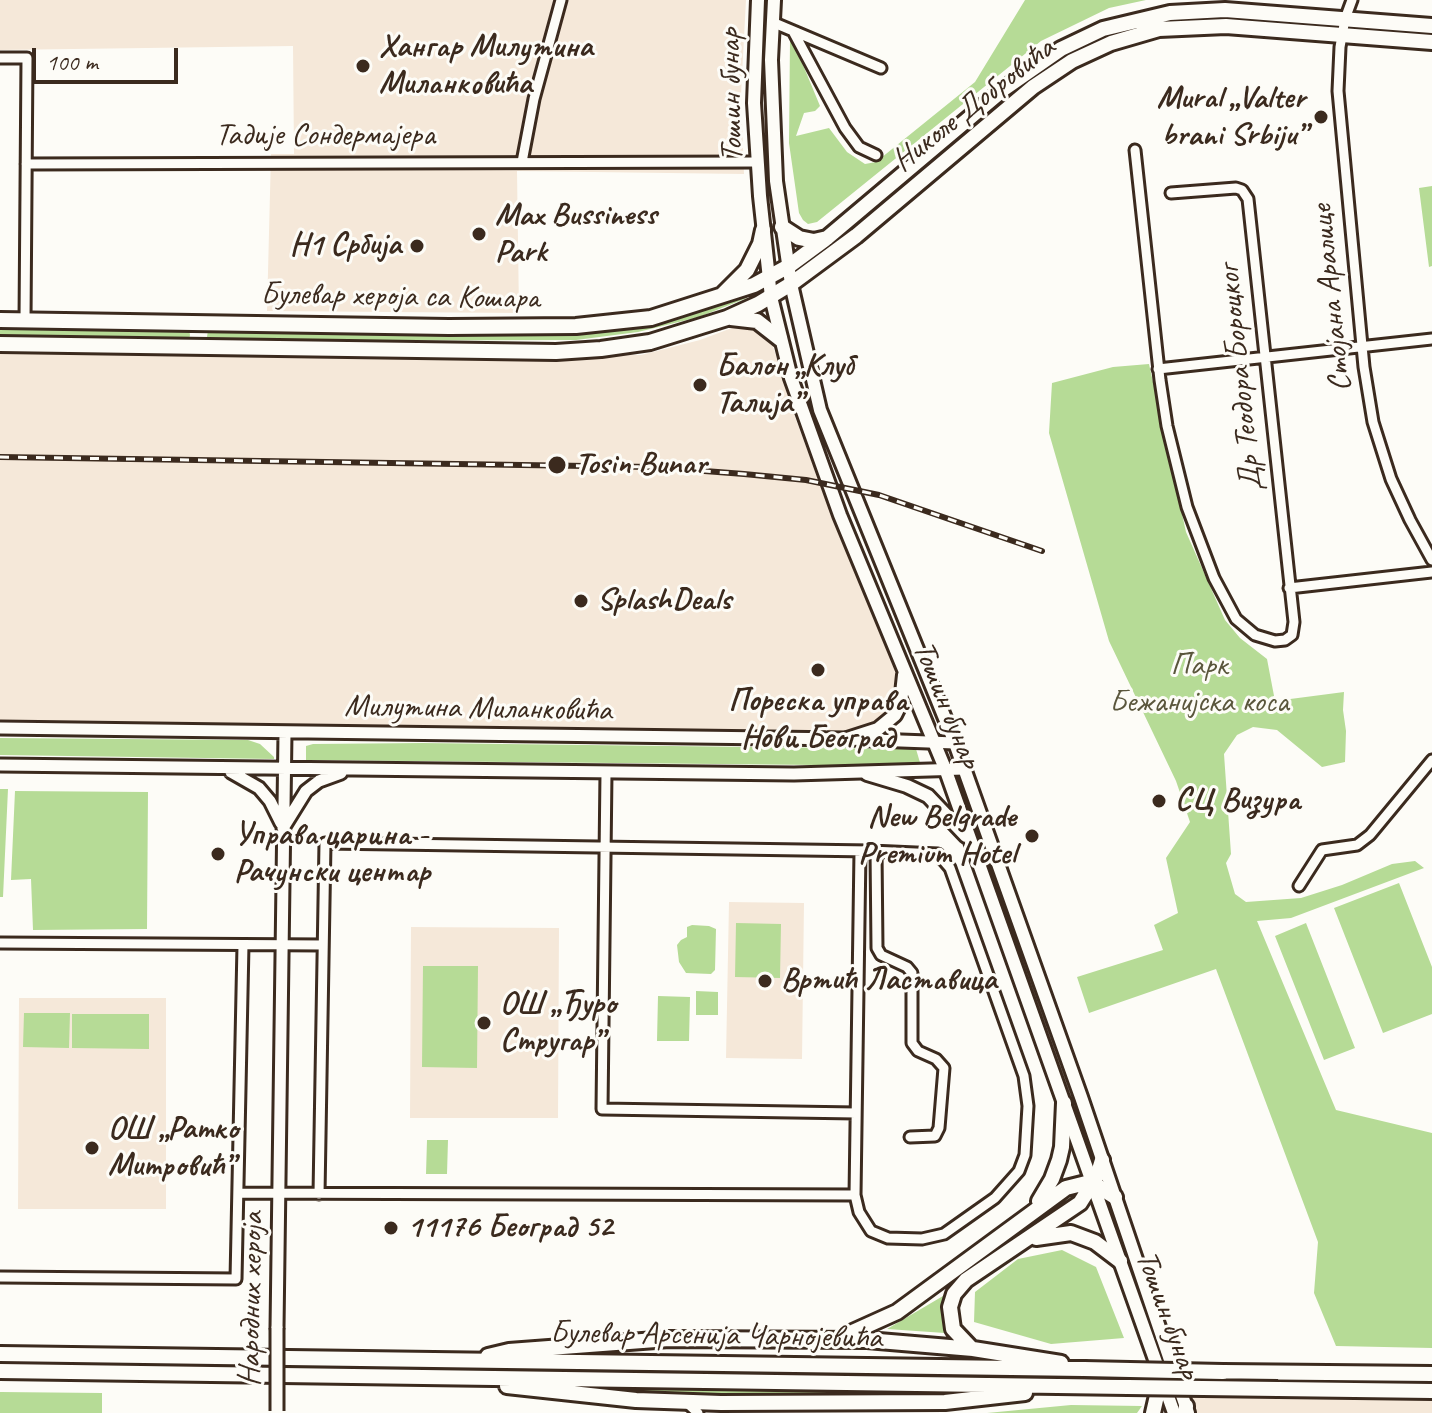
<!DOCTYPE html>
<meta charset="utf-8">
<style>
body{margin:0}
#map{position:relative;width:1432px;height:1413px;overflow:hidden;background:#fdfcf7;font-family:Caveat,sans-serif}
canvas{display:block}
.scale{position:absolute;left:32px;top:48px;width:146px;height:36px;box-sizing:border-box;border:4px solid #3b2a1e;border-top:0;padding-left:10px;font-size:24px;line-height:28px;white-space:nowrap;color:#3b2a1e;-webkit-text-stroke:6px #fdfcf7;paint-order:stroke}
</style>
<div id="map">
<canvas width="1432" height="1413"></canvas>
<div class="scale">100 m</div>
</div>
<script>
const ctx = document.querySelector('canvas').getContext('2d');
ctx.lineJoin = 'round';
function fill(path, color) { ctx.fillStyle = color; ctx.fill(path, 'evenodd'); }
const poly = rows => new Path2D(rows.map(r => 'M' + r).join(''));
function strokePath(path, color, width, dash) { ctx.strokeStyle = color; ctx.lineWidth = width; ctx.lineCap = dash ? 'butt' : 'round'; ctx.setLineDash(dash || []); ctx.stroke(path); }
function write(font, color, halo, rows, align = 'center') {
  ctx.font = font + ' Caveat,sans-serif'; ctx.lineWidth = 6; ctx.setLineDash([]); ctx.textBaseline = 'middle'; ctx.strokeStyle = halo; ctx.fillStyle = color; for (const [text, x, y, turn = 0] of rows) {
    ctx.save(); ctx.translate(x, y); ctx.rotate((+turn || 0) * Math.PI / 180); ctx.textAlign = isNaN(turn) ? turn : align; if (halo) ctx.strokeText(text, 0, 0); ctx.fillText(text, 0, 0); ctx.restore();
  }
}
fill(poly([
 [0,0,746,0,741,95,744,174,517,171,519,313,267,311,271,154,294,154,293,46,0,50],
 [745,323,768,330,795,417,833,518,898,677,898,703,885,720,861,730,822,732,0,723,0,344,641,355,700,340],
 [729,902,804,903,802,1059,726,1058],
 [411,927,559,928,558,1118,410,1118],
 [19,998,166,998,166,1209,18,1209],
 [1190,1396,1432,1398,1432,1413,1195,1413]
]), '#f5e8d9');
fill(poly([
 [1025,0,1146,0,1109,8,1041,41,817,222,808,224,803,220,799,213,789,143,790,41,796,48,820,106,815,111,804,113,796,136,829,128,847,152,865,164,876,162,975,82],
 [1432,186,1432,266,1429,267,1419,188],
 [746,291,747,298,699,317,638,332,576,340,208,341,207,337,208,330,582,331],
 [0,328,189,329,190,335,189,341,0,338],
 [1149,364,1186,532,1225,620,1240,638,1267,659,1275,701,1344,692,1343,710,1346,731,1345,762,1322,767,1277,730,1253,727,1237,735,1224,754,1231,854,1226,863,1235,894,1246,902,1301,898,1342,885,1392,864,1415,861,1424,868,1291,918,1257,921,1336,1110,1432,1133,1432,1348,1336,1346,1314,1293,1318,1242,1216,969,1089,1013,1077,977,1163,950,1154,925,1178,913,1166,858,1190,822,1176,781,1109,641,1049,433,1052,383,1113,367],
 [0,738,248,740,260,744,274,757,274,759,0,755],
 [423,743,916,749,921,766,306,760,306,746,313,744],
 [0,789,8,789,3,897,0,897],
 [15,791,148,792,147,929,33,930,31,879,11,880],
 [1399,883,1432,967,1432,1014,1383,1033,1334,908],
 [736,923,781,924,780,978,735,977],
 [1306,923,1355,1048,1324,1060,1275,936],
 [692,925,709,926,716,929,715,970,711,974,686,973,679,962,677,945,681,940,687,937,687,927],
 [423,966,478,966,477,1068,422,1067],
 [696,991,718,992,718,1015,696,1015],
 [658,996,690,997,689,1041,657,1041],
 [24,1013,70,1013,69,1048,23,1047],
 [72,1014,149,1014,149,1049,72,1048],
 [427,1140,448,1140,447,1174,426,1174],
 [1062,1250,1096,1267,1124,1338,1051,1344,974,1322,975,1292,1018,1259],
 [943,1296,945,1333,887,1329],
 [0,1355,1035,1374,1036,1381,0,1362],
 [603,1385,995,1392,948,1397,791,1397,659,1394],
 [0,1392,102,1393,102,1413,0,1413],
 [1071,1405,1142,1406,1137,1413,987,1413]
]), '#b6db96');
const minor = poly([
 [1352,0,1345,19,1340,47,1338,91,1364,367,1373,422,1391,479,1410,520,1432,560],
 [772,22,881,68],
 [794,33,845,128,859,147,876,155],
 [0,58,27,58,25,320],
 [1135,150,1160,380,1167,426,1187,507,1214,578,1236,619,1255,635,1275,641,1285,640,1292,635,1294,622,1248,199,1242,190,1236,188,1171,193],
 [522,162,534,99,561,0],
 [26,164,757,162],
 [1158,369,1432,339],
 [1289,588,1432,572],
 [606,773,602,1109,856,1113],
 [876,851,877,948,881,955,907,967,912,973,912,1043,918,1051,936,1059,944,1068,939,1128,935,1136,910,1137],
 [1299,886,1322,850,1357,845,1370,835,1432,760],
 [0,943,323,945],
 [238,1193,855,1195],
 [319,1194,325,843,871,851,938,854,950,868,1024,1076,1028,1106,1025,1155,1019,1171,995,1198,944,1234,922,1239,888,1238,871,1231,859,1212,855,1195,860,851],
 [0,1277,236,1279,243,945],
 [686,1402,698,1413]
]);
const tertiary = poly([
 [0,728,847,739,955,743],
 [0,765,794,774,964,769],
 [231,772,259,788,270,801,281,823],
 [283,828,306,791,319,781,341,773],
 [277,1328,285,733]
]);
const secondary = poly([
 [758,0,754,103,760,196,771,297,791,378,840,515,946,771,1174,1413],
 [774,0,771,60,776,181,791,284,820,410,955,743,1081,1097,1188,1413],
 [847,739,878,729,895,715,901,703,904,675],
 [867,774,907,786,928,796,966,836]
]);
const primary = poly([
 [782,227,799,238,814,241,827,238],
 [723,294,747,270,760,244,763,230],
 [731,318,757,321,780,339],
 [0,320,449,327,576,326,651,318,754,285,789,266,827,238,1005,88,1061,49,1103,29,1170,13,1225,10,1432,26],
 [0,344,556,352,601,349,650,342,727,318,758,304,791,284,856,236,1033,87,1072,61,1111,43,1159,29,1226,26,1432,42]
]);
const trunk = poly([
 [1039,1201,1052,1179,1059,1160,1062,1147,1064,1103],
 [1036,1238,1071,1233,1095,1242,1120,1261],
 [846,1335,897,1312,1066,1188,1086,1183,1099,1187,1115,1197],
 [972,1349,953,1329,950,1307,954,1294,966,1280,1080,1203,1097,1176,1102,1160],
 [0,1354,1084,1369],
 [488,1356,509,1351,669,1339,867,1340,973,1349,1061,1363],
 [0,1371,1128,1387],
 [1223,1372,1432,1374],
 [507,1386,636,1400,721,1403,945,1402,1025,1393],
 [1278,1389,1432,1391],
 [1153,1413,1161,1378],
 [1185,1413,1186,1406]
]);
strokePath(minor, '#3b2a1e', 15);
strokePath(tertiary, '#3b2a1e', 17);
strokePath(secondary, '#3b2a1e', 18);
strokePath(primary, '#3b2a1e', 20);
strokePath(trunk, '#3b2a1e', 20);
strokePath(minor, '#fdfcf7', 9);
strokePath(tertiary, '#fdfcf7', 11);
strokePath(secondary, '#fdfcf7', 12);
strokePath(primary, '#fdfcf7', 14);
strokePath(trunk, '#fdfcf7', 14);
const rail = poly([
 [0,457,652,467,744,474,806,480,879,495,1042,551]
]);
strokePath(rail, '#3b2a1e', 6);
strokePath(rail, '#fdfcf7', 3, [9]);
const tertiaryBridge = poly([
 [277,1411,277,1328]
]);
const trunkBridge = poly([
 [1084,1369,1223,1372],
 [1128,1387,1278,1389]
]);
strokePath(tertiaryBridge, '#3b2a1e', 17, []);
strokePath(trunkBridge, '#3b2a1e', 20, []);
strokePath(tertiaryBridge, '#fdfcf7', 11);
strokePath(trunkBridge, '#fdfcf7', 14);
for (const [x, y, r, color] of [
 [363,66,8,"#3b2a1e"],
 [1321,117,8,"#3b2a1e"],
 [479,234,8,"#3b2a1e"],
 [417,246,8,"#3b2a1e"],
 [700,385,8,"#3b2a1e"],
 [557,465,10,"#3b2a1e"],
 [581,601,8,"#3b2a1e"],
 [818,670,8,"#3b2a1e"],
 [1159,801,8,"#3b2a1e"],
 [1032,836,8,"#3b2a1e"],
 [218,854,8,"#3b2a1e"],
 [765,981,8,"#3b2a1e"],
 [484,1023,8,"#3b2a1e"],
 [92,1148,8,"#3b2a1e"],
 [391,1228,8,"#3b2a1e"]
]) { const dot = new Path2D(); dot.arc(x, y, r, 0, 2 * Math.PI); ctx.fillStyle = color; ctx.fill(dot); strokePath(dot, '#fdfcf7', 3); }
write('bold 32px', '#3b2a1e', '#fdfcf7', [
 ["Хангар Милутина",379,48],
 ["Миланковића",379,85],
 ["Mural „Valter",1305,99,"right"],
 ["brani Srbiju”",1305,136,"right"],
 ["Max Bussiness",495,216],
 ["Park",495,253],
 ["Н1 Србија",401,246,"right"],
 ["Балон „Клуб",716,367],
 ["Талија”",716,404],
 ["Tosin Bunar",575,465],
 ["SplashDeals",597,601],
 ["Пореска управа",818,702,"center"],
 ["Нови Београд",818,739,"center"],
 ["СЦ Визура",1175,801],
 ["New Belgrade",1016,818,"right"],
 ["Premium Hotel",1016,855,"right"],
 ["Управа царина -",234,836],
 ["Рачунски центар",234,873],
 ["Вртић Ластавица",781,981],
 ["ОШ „Ђуро",500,1005],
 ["Стругар”",500,1042],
 ["ОШ „Ратко",108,1130],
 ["Митровић”",108,1167],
 ["11176 Београд 52",407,1228]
], 'left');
write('32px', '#3b2a1e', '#fdfcf7', [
 ["Тошин бунар",732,95,-91],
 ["Николе Добровића",974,105,-38],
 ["Тадије Сондермајера",325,136],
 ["Булевар хероја са Кошара",400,297,1],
 ["Стојана Аралице",1332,298,-96],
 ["Др Теодора Бороцког",1241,378,-96],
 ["Тошин бунар",946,705,68],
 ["Милутина Миланковића",478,709,1],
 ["Народних хероја",252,1299,-89],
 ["Тошин бунар",1167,1315,70],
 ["Булевар Арсенија Чарнојевића",716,1336,1]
]);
write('32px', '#5a563c', '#fdfcf7', [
 ["Парк",1199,666],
 ["Бежанијска коса",1199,703]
]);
</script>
